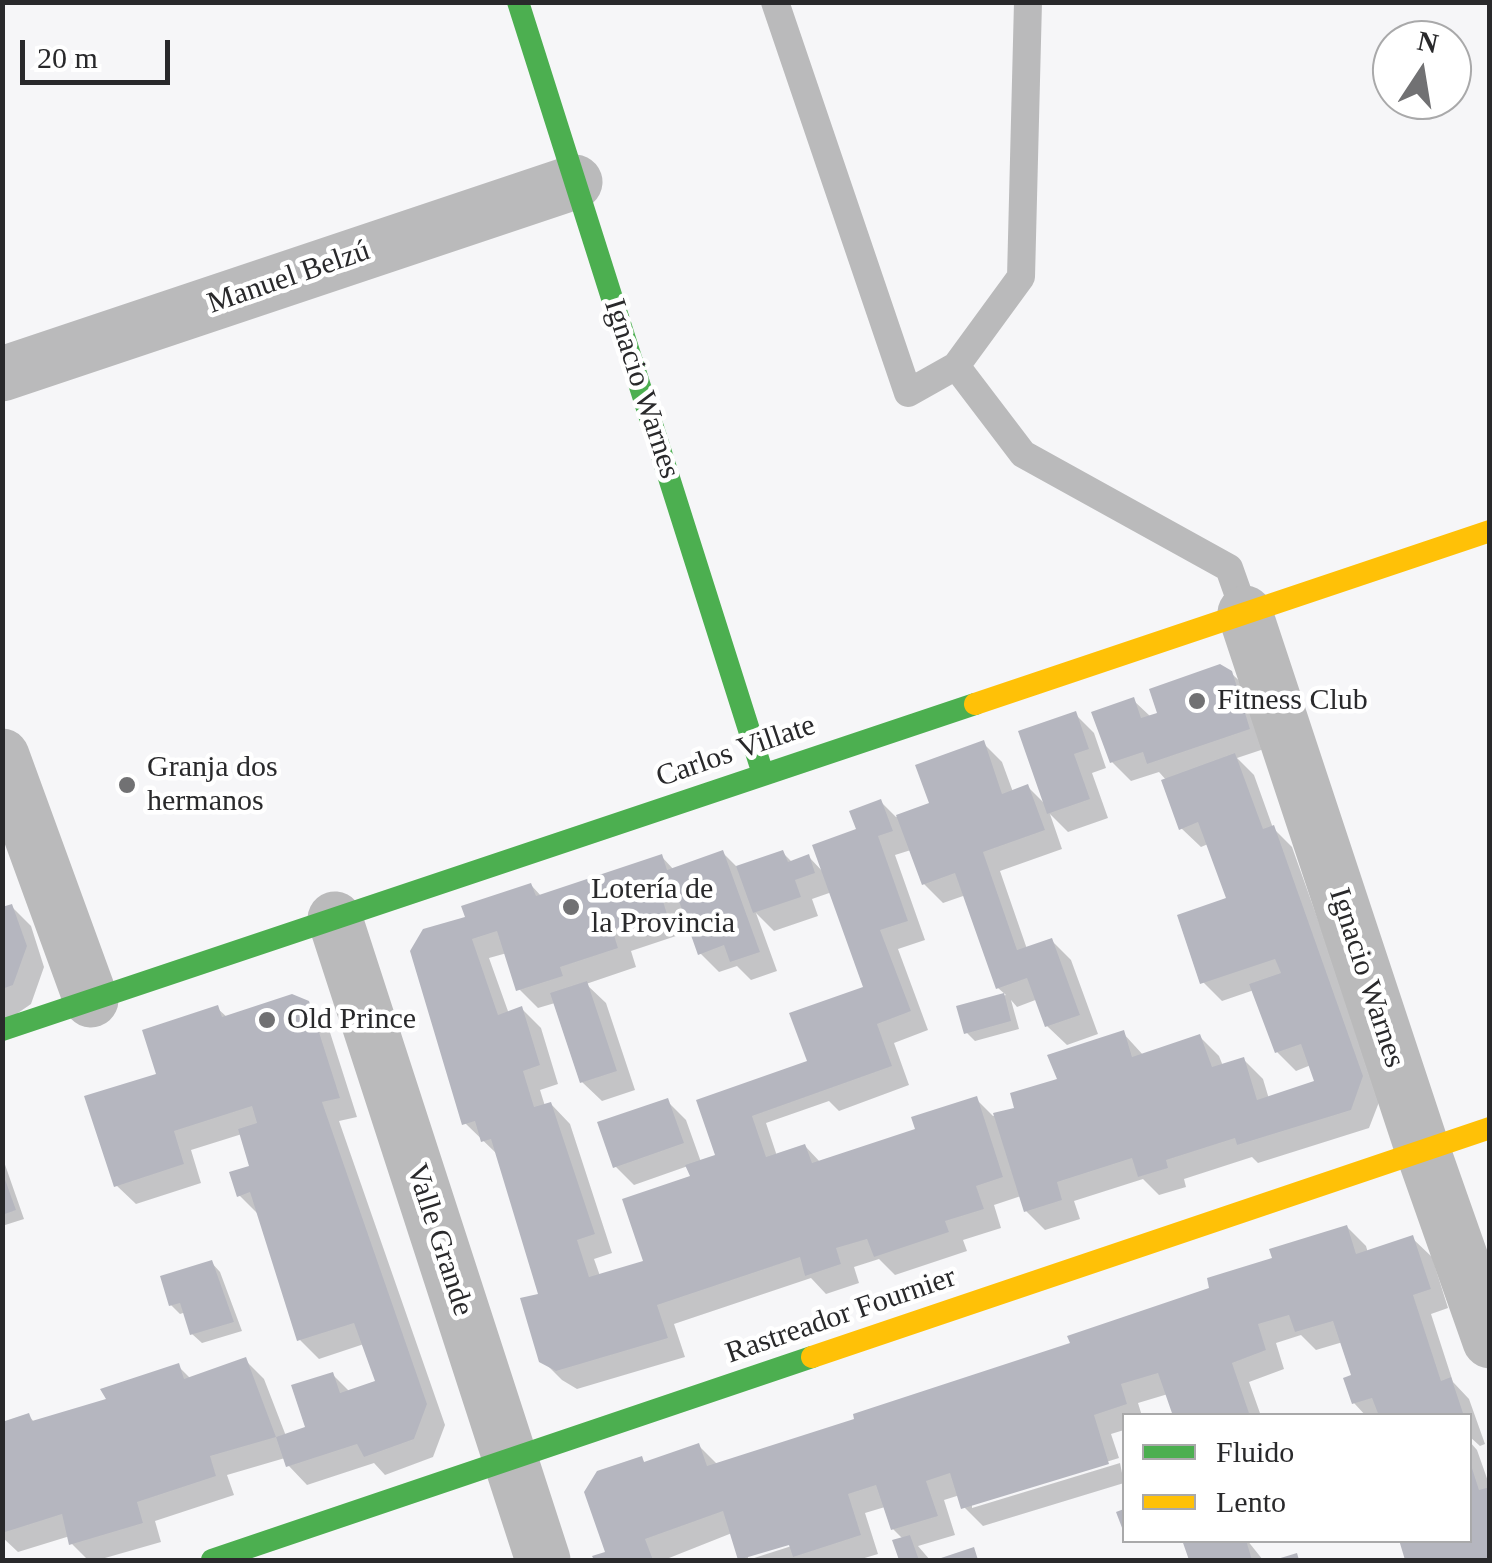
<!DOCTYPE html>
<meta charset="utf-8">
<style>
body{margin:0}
#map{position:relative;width:1492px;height:1563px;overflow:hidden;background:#f6f6f8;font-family:Georgia,serif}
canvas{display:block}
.frame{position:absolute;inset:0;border:5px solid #29292b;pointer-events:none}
.legend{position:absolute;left:1122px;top:1413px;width:350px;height:130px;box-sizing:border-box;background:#fff;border:2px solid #a9a9aa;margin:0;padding:12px 18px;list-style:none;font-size:30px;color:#29292b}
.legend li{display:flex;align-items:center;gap:20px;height:50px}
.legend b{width:50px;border:2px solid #a9a9aa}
.north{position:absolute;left:1372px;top:20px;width:100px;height:100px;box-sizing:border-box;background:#fff;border:2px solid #a9a9aa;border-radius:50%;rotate:12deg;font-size:28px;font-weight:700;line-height:40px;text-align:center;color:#29292b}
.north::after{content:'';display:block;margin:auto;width:35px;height:45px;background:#717173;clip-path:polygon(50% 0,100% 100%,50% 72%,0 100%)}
.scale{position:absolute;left:20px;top:40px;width:150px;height:45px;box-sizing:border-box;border:5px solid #29292b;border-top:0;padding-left:12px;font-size:30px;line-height:35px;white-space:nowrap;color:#29292b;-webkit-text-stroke:8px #fff;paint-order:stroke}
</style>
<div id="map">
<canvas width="1492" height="1563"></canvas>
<div class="frame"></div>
<ul class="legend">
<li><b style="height:12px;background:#4caf50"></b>Fluido</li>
<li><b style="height:12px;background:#ffc107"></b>Lento</li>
</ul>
<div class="north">N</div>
<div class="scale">20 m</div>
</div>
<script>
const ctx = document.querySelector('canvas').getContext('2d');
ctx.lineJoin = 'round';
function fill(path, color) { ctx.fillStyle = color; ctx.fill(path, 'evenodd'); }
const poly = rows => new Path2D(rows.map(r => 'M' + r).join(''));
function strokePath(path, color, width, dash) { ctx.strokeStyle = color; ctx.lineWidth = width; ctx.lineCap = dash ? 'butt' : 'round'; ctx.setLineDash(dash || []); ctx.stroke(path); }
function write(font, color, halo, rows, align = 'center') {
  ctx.font = font + ' Georgia,serif'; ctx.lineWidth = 9; ctx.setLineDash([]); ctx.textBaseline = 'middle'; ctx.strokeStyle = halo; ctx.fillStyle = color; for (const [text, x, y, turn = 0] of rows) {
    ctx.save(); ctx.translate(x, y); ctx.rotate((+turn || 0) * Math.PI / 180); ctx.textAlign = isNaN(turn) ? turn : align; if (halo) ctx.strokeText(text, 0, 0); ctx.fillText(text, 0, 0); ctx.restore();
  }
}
fill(poly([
 [1231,673,1251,692,1267,748,1237,758,1254,775,1273,828,1292,847,1381,1097,1369,1128,1258,1163,1252,1157,1184,1179,1186,1187,1159,1195,1143,1179,1074,1201,1080,1219,1045,1230,1026,1211,1021,1196,994,1205,1001,1228,963,1240,967,1251,895,1275,879,1259,854,1267,859,1283,826,1294,811,1278,674,1324,685,1357,577,1389,562,1380,542,1360,541,1296,499,1156,465,1123,469,919,531,885,542,897,662,857,674,870,723,853,738,868,783,853,793,863,809,857,825,874,881,802,896,817,932,804,983,743,1002,762,1013,792,1028,787,1046,805,1075,714,1094,733,1106,768,1092,773,1108,818,1068,832,1050,814,1062,849,1000,871,1027,949,1052,941,1071,960,1098,1034,1067,1045,1047,1026,1038,999,1017,1007,1011,1000,1019,1029,975,1041,966,1032,959,1008,1006,995,998,988,966,895,943,903,924,884,911,850,895,855,925,940,898,949,928,1030,894,1043,909,1085,839,1111,829,1101,766,1123,777,1156,805,1146,821,1163,918,1131,976,1099,993,1116,1017,1109,1123,1033,1144,1056,1200,1037,1219,1056,1223,1066,1244,1060,1263,1079,1269,1099,1317,1083,1311,1065,1296,1071,1277,1052,1254,990,1222,1001,1203,982,1229,900,1208,844,1201,847,1181,828,1167,781,1159,772,1131,781,1112,762,1133,700,1151,717],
 [832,892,867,988,810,1062,699,1101,718,1157,701,1162,686,1120,667,1101,615,1166,634,1185,688,1166,693,1178,646,1262,600,1276,594,1259,612,1253,570,1124,551,1104,545,1106,540,1090,558,1084,541,1028,522,1009,509,1014,489,958,507,953,519,989,538,1008,555,1003,582,1082,602,1101,635,1090,606,1003,586,984,636,967,631,951,685,933,678,914,685,911,700,953,719,972,737,966,751,980,777,971,756,913,774,931,818,916,812,899],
 [12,907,31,926,44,967,31,1004,2,1024,2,910],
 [307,1003,327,1023,357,1117,339,1121,445,1425,433,1457,385,1475,374,1463,307,1485,288,1465,285,1458,227,1475,234,1495,155,1521,161,1542,98,1560,88,1560,72,1544,70,1536,18,1552,2,1537,2,1424,29,1416,35,1423,110,1400,178,1366,191,1379,245,1360,264,1379,286,1436,308,1429,333,1375,350,1392,378,1382,364,1344,319,1359,300,1340,259,1215,240,1196,232,1173,252,1167,242,1134,191,1150,201,1183,136,1204,116,1185,159,1076,217,1008,228,1018],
 [2,1156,24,1219,2,1226],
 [1347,1227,1366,1246,1368,1253,1412,1238,1432,1257,1448,1308,1431,1314,1453,1382,1469,1399,1485,1444,1480,1446,1470,1437,1470,1416,1366,1416,1354,1403,1354,1377,1343,1342,1316,1350,1301,1335,1276,1343,1284,1369,1249,1382,1261,1416,1175,1416,1168,1394,1138,1403,1142,1416,1124,1416,1124,1430,1111,1434,1119,1458,972,1503,972,1508,1120,1463,1124,1483,983,1526,964,1507,960,1495,944,1500,955,1535,918,1546,930,1560,902,1560,896,1542,903,1539,893,1529,885,1507,865,1513,878,1554,858,1560,741,1560,732,1533,664,1560,596,1560,595,1558,608,1554,641,1459,646,1464,699,1446,718,1465,857,1421,1074,1344,1211,1290],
 [800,1538,801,1543,748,1560,748,1555],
 [211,1262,220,1272,242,1331,202,1343,192,1334,186,1312,180,1314,171,1305],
 [1470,1442,1477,1450,1490,1487,1490,1560,1408,1560,1401,1541,1396,1540,1470,1540],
 [1185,1540,1247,1540,1263,1560,1191,1560]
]), '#0003');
fill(poly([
 [1220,664,1232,671,1250,729,1147,764,1143,752,1110,763,1091,712,1134,697,1141,718,1157,713,1149,689],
 [1076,711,1089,749,1074,754,1090,799,1047,814,1018,731],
 [984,740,1002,794,1028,784,1045,830,983,852,1017,950,1052,938,1080,1015,1045,1027,1027,978,996,989,955,873,922,885,896,815,929,803,915,765],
 [1235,753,1263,829,1274,825,1363,1076,1351,1110,1237,1145,1235,1138,1166,1160,1168,1168,1138,1177,1132,1158,1057,1182,1062,1200,1024,1212,993,1113,1014,1108,1010,1093,1057,1079,1047,1055,1124,1030,1132,1057,1200,1034,1212,1067,1244,1057,1257,1100,1314,1081,1301,1044,1275,1053,1249,984,1281,973,1275,959,1200,984,1177,915,1226,898,1198,822,1179,830,1161,780],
 [881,799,893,831,878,836,908,921,880,930,911,1011,877,1024,892,1066,752,1116,766,1157,805,1144,812,1163,915,1129,911,1117,977,1096,1003,1177,976,1186,984,1209,945,1221,949,1232,874,1257,867,1239,836,1248,841,1264,805,1276,800,1257,657,1305,668,1338,556,1371,539,1362,520,1298,538,1294,491,1139,481,1142,475,1121,462,1125,410,951,423,929,465,917,461,906,531,883,536,896,662,854,667,870,723,850,760,952,730,962,724,945,698,955,675,890,661,895,667,914,613,932,618,948,560,967,563,976,516,991,497,931,472,939,498,1015,522,1006,540,1065,523,1071,534,1107,551,1102,595,1234,577,1240,589,1277,643,1261,622,1199,690,1176,685,1165,715,1155,696,1100,807,1061,789,1013,863,987,812,845,856,829,849,811],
 [783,850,788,862,809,854,815,873,795,880,801,897,753,913,736,866],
 [12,904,27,946,13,985,2,989,2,907],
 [587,981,617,1071,580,1083,550,993],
 [1004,993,1011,1021,964,1034,956,1006],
 [292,994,309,1001,340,1098,322,1102,427,1404,414,1439,364,1457,357,1444,286,1467,276,1437,305,1427,291,1385,333,1372,340,1393,375,1381,354,1323,297,1341,250,1192,237,1197,229,1172,249,1166,238,1129,257,1123,252,1106,174,1131,184,1164,114,1187,84,1096,156,1074,142,1030,218,1005,222,1017],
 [668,1098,684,1143,613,1168,597,1122],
 [2,1171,16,1210,2,1215],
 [1347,1225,1356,1254,1413,1235,1431,1289,1413,1295,1441,1381,1451,1377,1464,1416,1379,1416,1372,1398,1352,1404,1343,1378,1351,1375,1333,1321,1295,1332,1289,1315,1258,1324,1266,1350,1232,1363,1250,1416,1173,1416,1158,1373,1121,1384,1127,1404,1094,1415,1109,1464,961,1509,950,1473,926,1481,938,1516,891,1530,876,1485,848,1494,861,1535,793,1557,789,1545,738,1560,723,1511,645,1539,653,1560,594,1560,592,1556,605,1552,584,1492,597,1471,642,1456,644,1462,699,1443,707,1466,854,1419,853,1414,1070,1343,1067,1336,1209,1288,1207,1278,1272,1258,1269,1249],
 [212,1260,234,1322,190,1335,180,1303,169,1306,160,1276],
 [246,1357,276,1437,210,1456,216,1476,137,1502,143,1523,69,1545,62,1514,2,1533,2,1422,29,1413,32,1421,106,1399,100,1389,179,1363,184,1379],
 [1470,1462,1479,1490,1490,1487,1490,1560,1405,1560,1399,1540,1470,1540],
 [1124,1509,1124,1533,1116,1512],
 [910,1535,919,1560,899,1560,892,1540],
 [1182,1540,1246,1540,1252,1560,1189,1560],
 [974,1547,978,1560,935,1560],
 [1297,1553,1299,1560,1274,1560]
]), '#b5b6bf');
strokePath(poly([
 [775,2,908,393,956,366,1021,277,1028,2],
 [956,366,1023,454,1229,568,1245,613]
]), '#bababb', 28);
strokePath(poly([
 [2,374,575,182],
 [1245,613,1423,1151,1490,1341],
 [2,756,91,1000],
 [335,919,543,1560]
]), '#bababb', 55);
strokePath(poly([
 [518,2,763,774],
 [2,1030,975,704],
 [212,1560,812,1357]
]), '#4caf50', 22);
strokePath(poly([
 [975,704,1490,531],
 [812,1357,1490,1128]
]), '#ffc107', 22);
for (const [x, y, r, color] of [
 [1197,701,10,"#717173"],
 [127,785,10,"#717173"],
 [571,907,10,"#717173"],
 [267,1020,10,"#717173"]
]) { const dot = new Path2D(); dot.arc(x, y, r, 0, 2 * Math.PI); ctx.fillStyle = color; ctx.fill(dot); strokePath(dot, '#fff', 4); }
write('30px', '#29292b', '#fff', [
 ["Manuel Belzú",289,278,-19],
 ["Ignacio Warnes",641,389,72],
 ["Carlos Villate",736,752,-19],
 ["Ignacio Warnes",1366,978,72],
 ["Valle Grande",439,1240,72],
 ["Rastreador Fournier",841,1316,-19]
]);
write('30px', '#29292b', '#fff', [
 ["Fitness Club",1217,701],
 ["Granja dos",147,768],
 ["hermanos",147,802],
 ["Lotería de",591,890],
 ["la Provincia",591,924],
 ["Old Prince",287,1020]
], 'left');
</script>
